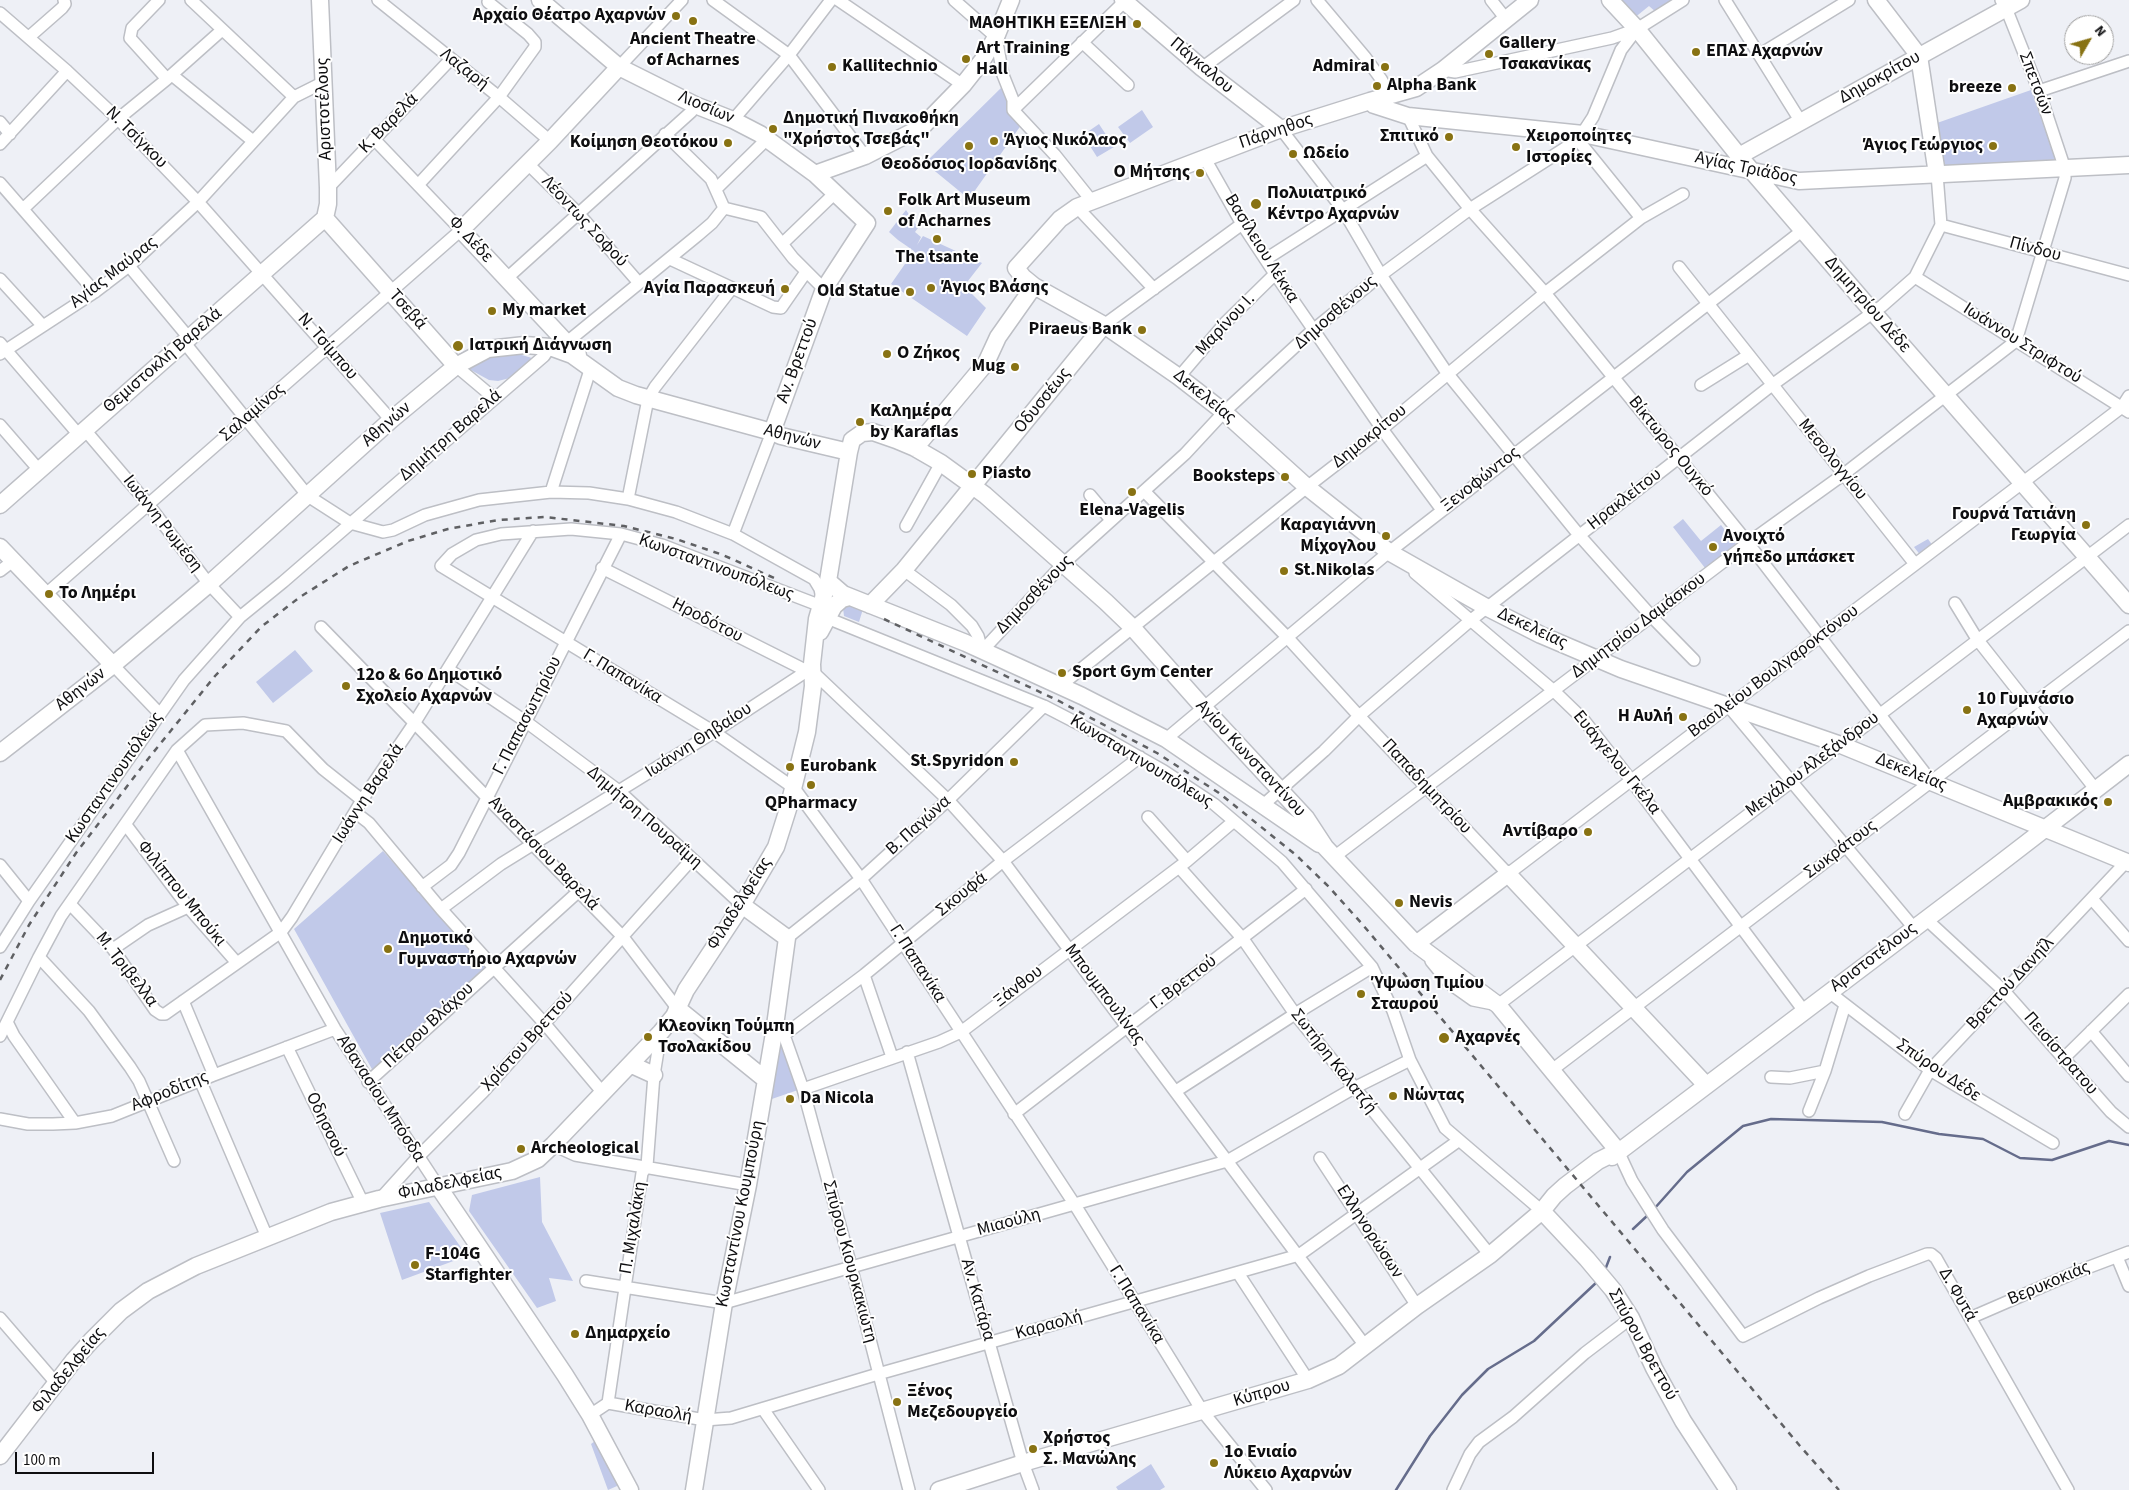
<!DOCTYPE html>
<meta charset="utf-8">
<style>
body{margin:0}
#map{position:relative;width:2129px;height:1490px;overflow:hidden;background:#eef0f6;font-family:"Source Sans 3",sans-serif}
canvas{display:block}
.north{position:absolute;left:2064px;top:15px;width:50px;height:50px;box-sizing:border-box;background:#fff;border:1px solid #9f9f9f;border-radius:50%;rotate:52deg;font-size:14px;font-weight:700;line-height:20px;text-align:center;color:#0e0e10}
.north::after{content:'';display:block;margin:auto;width:18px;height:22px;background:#887213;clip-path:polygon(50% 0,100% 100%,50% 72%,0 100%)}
.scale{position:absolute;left:15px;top:1452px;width:139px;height:22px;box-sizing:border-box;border:2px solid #0e0e10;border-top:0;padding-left:6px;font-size:15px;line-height:18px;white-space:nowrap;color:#0e0e10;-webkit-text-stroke:4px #fff;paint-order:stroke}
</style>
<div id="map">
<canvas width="2129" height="1490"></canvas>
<div class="north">N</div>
<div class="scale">100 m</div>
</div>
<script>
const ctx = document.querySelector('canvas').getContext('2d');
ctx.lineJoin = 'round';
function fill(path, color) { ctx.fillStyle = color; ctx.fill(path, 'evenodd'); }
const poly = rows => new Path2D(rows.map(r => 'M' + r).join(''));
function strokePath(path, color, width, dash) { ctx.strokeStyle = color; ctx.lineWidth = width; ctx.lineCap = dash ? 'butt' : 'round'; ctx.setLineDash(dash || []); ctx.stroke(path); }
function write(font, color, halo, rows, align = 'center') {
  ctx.font = font + ' "Source Sans 3",sans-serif'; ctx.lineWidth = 4; ctx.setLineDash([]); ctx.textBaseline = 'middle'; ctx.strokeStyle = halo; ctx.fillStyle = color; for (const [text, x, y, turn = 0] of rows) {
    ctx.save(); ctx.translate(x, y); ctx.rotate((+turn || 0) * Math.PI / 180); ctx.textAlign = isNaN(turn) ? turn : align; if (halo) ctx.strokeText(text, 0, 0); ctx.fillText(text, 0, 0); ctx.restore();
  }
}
fill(poly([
 [1616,0,1675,0,1657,13,1649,6,1633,19],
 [1004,85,1024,121,969,199,925,163],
 [2031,90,2056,160,1943,167,1937,123],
 [1142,110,1153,127,1130,143,1118,127],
 [1099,124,1114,147,1097,157,1083,135],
 [906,210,918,228,915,232,921,237,917,245,923,236,982,263,964,286,986,308,967,336,891,284,914,251,898,240,889,232],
 [515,353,532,358,519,373,510,378,498,381,489,380,469,369,469,366,483,357],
 [1683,519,1701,541,1721,525,1736,544,1705,568,1673,527],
 [1928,539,1933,546,1921,556,1914,547],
 [849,604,863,609,859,622,844,616,843,608],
 [295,650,313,671,273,703,256,682],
 [383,851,488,970,373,1071,294,929],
 [779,1046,782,1046,798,1090,766,1101],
 [540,1177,542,1222,573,1281,549,1278,556,1301,537,1308,469,1211,472,1195],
 [429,1202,467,1256,402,1280,380,1213],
 [595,1441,617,1479,617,1486,608,1490,591,1444],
 [1151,1464,1165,1487,1160,1490,1118,1490,1116,1487]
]), '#c1c9e9');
strokePath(poly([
 [1654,1209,1687,1172,1743,1126,1771,1119,1882,1122,1939,1134,1983,1139,2020,1158,2052,1160,2109,1141,2129,1145],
 [1633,1229,1648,1215],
 [1605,1270,1610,1257],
 [1396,1490,1430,1436,1462,1395,1488,1369,1534,1341,1598,1281]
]), '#656c8b', 2.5);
const street = poly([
 [159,0,132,28,130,38,167,79],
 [378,0,499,97,550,141],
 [713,0,789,55,865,156],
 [838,0,963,85],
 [954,0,996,37,1003,75,1013,100,1013,110,1055,155,1091,200],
 [1317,0,1365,57,1381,79,1390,95],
 [1491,0,1506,19],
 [1725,0,1801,122],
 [0,13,67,71,118,119,198,202,391,420],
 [29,37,62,8,65,4,64,0],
 [1082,42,1128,85],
 [1759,55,1849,0],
 [619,67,682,0],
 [1202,68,1294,0],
 [1443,70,1455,72,1612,38,1637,29,1683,0],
 [172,75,253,141],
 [2039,91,2129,61],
 [294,97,324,82],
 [1013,110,1125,1],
 [1408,116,1427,156,1470,209,1545,293,1748,543,1931,781],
 [733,120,789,55,831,0],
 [0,122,10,134],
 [1281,129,1343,210,1381,275,1447,373,1579,535,1652,617,1694,660],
 [665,134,711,179,724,208,761,217,793,258,824,289],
 [1578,140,1641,218],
 [0,144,67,71],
 [1204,157,1242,224,1275,274,1382,429,1442,510],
 [527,163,579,214,639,283],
 [0,183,95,292],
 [418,185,499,97,535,47,535,42,528,34,488,2],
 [328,188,450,60],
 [716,189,767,139],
 [1077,207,1154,289],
 [23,209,118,119,167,79,222,30],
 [1941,225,2129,275],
 [782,244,835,193],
 [670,259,773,307,781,308,806,272],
 [1266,259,1427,156],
 [129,266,189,338],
 [1679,267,1915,564],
 [1915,277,2129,412],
 [0,279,42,325],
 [506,279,691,112,695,105],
 [1104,325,1242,224],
 [184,342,308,496,350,523,383,532,393,530,425,515,479,500,551,492,589,493,628,499,676,512,733,534,814,579,820,589,822,599],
 [0,343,79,435],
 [561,347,698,235,712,223,724,208],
 [0,354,95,292,129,266,198,202,294,97,191,0],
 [456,366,494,398],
 [1179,377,1225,323,1275,274],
 [1701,385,1749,355],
 [0,425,39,470],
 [85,430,148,504,209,584,240,617],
 [551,492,591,367],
 [1145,492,1287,637,1359,716,1508,874,2122,407,2129,396],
 [1090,495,1111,520],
 [628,499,648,399,655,387,732,288],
 [906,526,941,463],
 [733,534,772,432],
 [602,568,807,671,812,671,948,800,1003,861,1366,1347],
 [904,570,951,605,972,626,978,636,982,651],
 [0,571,13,561],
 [1415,573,1554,691,1583,719,1631,780,1804,1011],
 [45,595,461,230,374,139],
 [1955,603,1977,639,2096,790],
 [821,606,662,545,621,534,571,529,501,534,476,540,452,554,441,566,714,732,794,788,861,879,1075,1205,1203,1412,1266,1490],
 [827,618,1044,706,1104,737,1164,771,1214,804,1234,821,1282,862,1372,967,1393,1011,1410,1060,1445,1128,1542,1211],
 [321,627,623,937,677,1008],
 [982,651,1063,564,1185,454,1224,412,1313,330,1381,275,1470,209,1578,140,1593,117,1621,50,1637,29],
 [113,665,160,714],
 [448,669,525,721,619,791,742,905],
 [1060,686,1307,487,1382,429,1545,293,1641,218,1683,194],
 [1730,708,1914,928],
 [1166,739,1389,552,1803,230],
 [177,750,335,1029,438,1186],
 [1262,806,1324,751,1359,716,1471,620,1772,385,1882,306,1915,277,1941,225,1937,174],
 [356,813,369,823,441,909,545,1024,603,1093],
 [1148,817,1187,861],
 [126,825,188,907,237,963],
 [1334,857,1748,543,1844,474,2016,341,2065,178,2065,169,2039,91,2006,8,2001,0],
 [0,865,29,901],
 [1179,867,1243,939,1295,1014,1490,1255],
 [422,887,451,865,459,853,621,534],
 [2092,899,2129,941],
 [70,904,113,949,155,1010,161,1014,165,1014,281,932,292,917,362,800,415,722,533,531],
 [441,909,501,864,714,732,807,671],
 [1926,919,2004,991,2111,1112,2129,1127],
 [787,938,861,879,948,800,1044,706],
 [0,947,29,901,184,680,240,617,283,582,544,356,550,347],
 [113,949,148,925,188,907],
 [39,957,89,1011,130,1067,139,1081,174,1161],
 [1431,961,1449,983,1473,1000,1498,1005,2129,525],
 [864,975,892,1057],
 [1829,992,1930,1070,2053,1143],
 [183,1001,214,1075],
 [7,1022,14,1036,75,1123],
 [2091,1031,2129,1076],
 [784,1035,803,1089,851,1266,909,1490],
 [784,1035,864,975,1003,861,1140,757],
 [0,1036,39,957,61,916,177,750,205,725,243,723,286,731,323,769,362,800],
 [287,1047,363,1203],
 [907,1052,1023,1463,1033,1490],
 [2063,1059,2129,994],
 [1552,1070,2129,631],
 [1771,1077,1790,1078,1825,1071],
 [200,1080,267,1237],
 [368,1082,579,891],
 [803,1089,939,1042,961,1032,1187,861,1234,821],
 [1176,1091,1295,1014,1372,967],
 [1809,1111,1825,1071,1845,1005],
 [1014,1114,1306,889],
 [1905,1114,1930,1070,2126,862],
 [0,1119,28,1124,53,1124,75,1123,112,1116,214,1075,335,1029],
 [553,1145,575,1155,748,1185],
 [1618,1151,1632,1181,1663,1230,1743,1336,1819,1298,1869,1276,1927,1254,1931,1254,1936,1258,2068,1490],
 [1320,1158,1417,1306],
 [381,1198,418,1157,483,1092,692,859],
 [2117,1257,2129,1286],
 [1238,1273,1308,1380],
 [586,1281,724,1303,1227,1161,1354,1088,1410,1060],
 [0,1318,56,1383],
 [1970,1318,2076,1272,2129,1252],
 [608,1403,705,1420,731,1418,878,1374,1299,1255,1458,1141],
 [763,1409,819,1490],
 [590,1415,608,1403,642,1173,647,1166,654,1075,661,1032],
 [1453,1490,1470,1454,1479,1442,1513,1417,1585,1353,1631,1318]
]);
const secondary = poly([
 [320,0,328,188,328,204,325,218],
 [540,0,619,67,695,105,733,120,760,134,815,174,867,223,824,289,772,432],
 [1123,0,1202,68,1281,129],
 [1530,0,1443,70,1416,88,1370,101,1281,129,1077,207,1060,219,1016,268,1023,277,1034,286,1104,325,1179,377,1224,412,1307,487,1389,552,1486,607,1541,635,1621,669,1841,745,2129,863],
 [1610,0,1637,29,1739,156,1872,311,2129,605],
 [1876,0,1919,56,1937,174],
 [1370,101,1374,105,1408,116,1583,134,1799,181,2129,165],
 [1739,156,2021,0],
 [815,174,865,156,922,127,963,85,982,61,996,37,1011,0],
 [325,218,456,366],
 [578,355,461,230,550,141,619,67],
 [915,448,986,363,998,337,1034,286],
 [0,505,325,218],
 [0,547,113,665],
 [828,581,843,594,966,643,1082,696,1166,739,1319,844],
 [870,605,904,570,1104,325],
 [820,632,834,606,842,599,849,597],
 [0,753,113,665,209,584,391,420,456,366,488,349,525,345,550,347,572,355,618,388,636,395,772,432,781,436,849,452],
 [1416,944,1508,874,1706,1085],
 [677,1008,766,1080],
 [632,1065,654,1075],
 [1612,1157,1994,868,2129,764],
 [438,1186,565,1375,590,1415,630,1490],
 [1542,1211,1587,1259,1613,1290,1631,1318,1654,1368,1683,1421,1728,1490],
 [0,1456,74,1360,91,1341,121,1311,148,1291,196,1266,331,1212,379,1199,512,1171,538,1159,553,1145,661,1032,674,1016,686,990,742,905,776,847,788,809,807,732,813,686,812,664,817,619,828,581,849,452,852,440,862,433,873,432,896,440,915,448,941,463,985,495,1106,602,1132,627,1203,707,1306,818,1325,847,1416,944,1498,1005,1618,1151],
 [694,1490,724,1303,748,1185,774,1033,787,938,742,905],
 [939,1490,1023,1463,1308,1380,1339,1366,1417,1306,1490,1255,1542,1211,1554,1196,1565,1186,1598,1161,1618,1151]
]);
strokePath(street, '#bdbfc5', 14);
strokePath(secondary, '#bdbfc5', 19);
strokePath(street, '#fff', 11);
strokePath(secondary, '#fff', 16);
strokePath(poly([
 [884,619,1057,700,1157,753,1219,793,1296,855,1329,887,1363,925,1800,1446,1839,1490],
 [0,980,29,925,76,853,148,759,215,676,261,627,300,597,349,566,408,541,448,529,498,520,545,517,624,526,676,539,723,555,774,578]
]), '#5f6063', 2.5, [6, 6]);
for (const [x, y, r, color] of [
 [676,16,5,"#887213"],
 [693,21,5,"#887213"],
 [1137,24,5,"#887213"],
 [1696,52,5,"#887213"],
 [1489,54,5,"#887213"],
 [966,59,5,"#887213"],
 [832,67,5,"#887213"],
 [1385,67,5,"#887213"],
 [1377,86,5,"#887213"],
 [2012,88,5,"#887213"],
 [773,129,5,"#887213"],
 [1449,137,5,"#887213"],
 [994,141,5,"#887213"],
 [728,143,5,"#887213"],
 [969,146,5,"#887213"],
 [1993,146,5,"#887213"],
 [1516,147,5,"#887213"],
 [1293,154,5,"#887213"],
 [1200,173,5,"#887213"],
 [1256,204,6,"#887213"],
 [888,211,5,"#887213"],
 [937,239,5,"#887213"],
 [931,288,5,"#887213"],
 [785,289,5,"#887213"],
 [910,292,5,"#887213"],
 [492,311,5,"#887213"],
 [1142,330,5,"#887213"],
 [458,346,6,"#887213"],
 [887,354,5,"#887213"],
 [1015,367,5,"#887213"],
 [860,422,5,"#887213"],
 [972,474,5,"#887213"],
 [1285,477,5,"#887213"],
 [1132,492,5,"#887213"],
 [2086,525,5,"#887213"],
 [1386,536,5,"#887213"],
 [1713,547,5,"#887213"],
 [1284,571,5,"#887213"],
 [49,594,5,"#887213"],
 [1062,673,5,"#887213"],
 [346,686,5,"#887213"],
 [1967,710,5,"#887213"],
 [1683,717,5,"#887213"],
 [1014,762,5,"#887213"],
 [790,767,5,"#887213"],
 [811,785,5,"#887213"],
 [2108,802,5,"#887213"],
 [1588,832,5,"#887213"],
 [1399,903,5,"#887213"],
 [388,949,5,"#887213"],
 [1361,994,5,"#887213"],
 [648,1037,5,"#887213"],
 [1444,1038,6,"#887213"],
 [1393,1096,5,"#887213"],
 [790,1099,5,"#887213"],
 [521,1149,5,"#887213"],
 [415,1265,5,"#887213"],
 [575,1334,5,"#887213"],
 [897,1402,5,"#887213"],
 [1033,1449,5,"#887213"],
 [1214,1463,5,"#887213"]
]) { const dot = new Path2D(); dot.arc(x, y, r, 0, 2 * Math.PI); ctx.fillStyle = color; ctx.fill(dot); strokePath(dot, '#fff', 2); }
write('bold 18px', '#0e0e10', '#fff', [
 ["Αρχαίο Θέατρο Αχαρνών",666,16,"right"],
 ["ΜΑΘΗΤΙΚΗ ΕΞΕΛΙΞΗ",1127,24,"right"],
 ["Ancient Theatre",693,40,"center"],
 ["of Acharnes",693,61,"center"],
 ["Gallery",1499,44],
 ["Τσακανίκας",1499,65],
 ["Art Training",976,49],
 ["Hall",976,70],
 ["ΕΠΑΣ Αχαρνών",1706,52],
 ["Kallitechnio",842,67],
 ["Admiral",1375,67,"right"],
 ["Alpha Bank",1387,86],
 ["breeze",2002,88,"right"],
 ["Δημοτική Πινακοθήκη",783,119],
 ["\"Χρήστος Τσεβάς\"",783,140],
 ["Σπιτικό",1439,137,"right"],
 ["Χειροποίητες",1526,137],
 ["Ιστορίες",1526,158],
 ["Άγιος Νικόλαος",1004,141],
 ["Κοίμηση Θεοτόκου",718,143,"right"],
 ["Άγιος Γεώργιος",1983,146,"right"],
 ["Ωδείο",1303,154],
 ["Θεοδόσιος Ιορδανίδης",969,165,"center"],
 ["Ο Μήτσης",1190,173,"right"],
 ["Πολυιατρικό",1267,194],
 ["Κέντρο Αχαρνών",1267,215],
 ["Folk Art Museum",898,201],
 ["of Acharnes",898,222],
 ["The tsante",937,258,"center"],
 ["Άγιος Βλάσης",941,288],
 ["Αγία Παρασκευή",775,289,"right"],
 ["Old Statue",900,292,"right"],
 ["My market",502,311],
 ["Piraeus Bank",1132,330,"right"],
 ["Ιατρική Διάγνωση",469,346],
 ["Ο Ζήκος",897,354],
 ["Mug",1005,367,"right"],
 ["Καλημέρα",870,412],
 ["by Karaflas",870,433],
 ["Piasto",982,474],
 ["Booksteps",1275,477,"right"],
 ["Elena-Vagelis",1132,511,"center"],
 ["Γουρνά Τατιάνη",2076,515,"right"],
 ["Γεωργία",2076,536,"right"],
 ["Καραγιάννη",1376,526,"right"],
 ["Μίχογλου",1376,547,"right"],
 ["Ανοιχτό",1723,537],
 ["γήπεδο μπάσκετ",1723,558],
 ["St.Nikolas",1294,571],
 ["Το Λημέρι",59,594],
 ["Sport Gym Center",1072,673],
 ["12ο & 6ο Δημοτικό",356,676],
 ["Σχολείο Αχαρνών",356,697],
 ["10 Γυμνάσιο",1977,700],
 ["Αχαρνών",1977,721],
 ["Η Αυλή",1673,717,"right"],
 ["St.Spyridon",1004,762,"right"],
 ["Eurobank",800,767],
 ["Αμβρακικός",2098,802,"right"],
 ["QPharmacy",811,804,"center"],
 ["Αντίβαρο",1578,832,"right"],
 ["Nevis",1409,903],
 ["Δημοτικό",398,939],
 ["Γυμναστήριο Αχαρνών",398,960],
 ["Ύψωση Τιμίου",1371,984],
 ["Σταυρού",1371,1005],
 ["Κλεονίκη Τούμπη",658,1027],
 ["Τσολακίδου",658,1048],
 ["Αχαρνές",1455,1038],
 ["Νώντας",1403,1096],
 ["Da Nicola",800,1099],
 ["Archeological",531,1149],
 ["F-104G",425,1255],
 ["Starfighter",425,1276],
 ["Δημαρχείο",585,1334],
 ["Ξένος",907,1392],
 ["Μεζεδουργείο",907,1413],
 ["Χρήστος",1043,1439],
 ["Σ. Μανώλης",1043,1460],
 ["1ο Ενιαίο",1224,1453],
 ["Λύκειο Αχαρνών",1224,1474]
], 'left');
write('18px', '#0e0e10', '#fff', [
 ["Πάγκαλου",1201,66,40],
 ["Λαζαρή",464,70,38],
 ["Δημοκρίτου",1880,78,-29],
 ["Σπετσών",2035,84,69],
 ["Λιοσίων",706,108,23],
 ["Αριστοτέλους",325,109,-92],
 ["Κ. Βαρελά",389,124,-46],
 ["Πάρνηθος",1276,132,-19],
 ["Ν. Τσίγκου",136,138,45],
 ["Αγίας Τριάδος",1746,169,12],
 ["Λέοντως Σοφού",584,222,47],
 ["Φ. Δέδε",470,240,47],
 ["Βασίλειου Λέκκα",1261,249,58],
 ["Πίνδου",2035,250,15],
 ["Αγίας Μαύρας",114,273,-38],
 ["Δημητρίου Δέδε",1867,305,49],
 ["Τσεβά",407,310,48],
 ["Δημοσθένους",1336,313,-41],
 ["Μαρίνου Ι.",1226,325,-47],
 ["Ιωάννου Στριφτού",2022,344,32],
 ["N. Τσίμπου",327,347,49],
 ["Θεμιστοκλή Βαρελά",163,361,-41],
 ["Αν. Βρεττού",798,361,-70],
 ["Δεκελείας",1204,397,39],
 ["Οδυσσέως",1043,401,-51],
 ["Σαλαμίνος",253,413,-41],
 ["Αθηνών",387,425,-41],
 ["Δημήτρη Βαρελά",451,436,-41],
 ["Δημοκρίτου",1370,437,-39],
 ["Αθηνών",792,438,15],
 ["Βίκτωρος Ουγκό",1670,447,51],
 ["Μεσολογγίου",1832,460,51],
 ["Ξενοφώντος",1481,480,-38],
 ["Ηρακλείτου",1625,500,-38],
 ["Ιωάννη Ρωμέση",162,524,52],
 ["Κωνσταντινουπόλεως",716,568,20],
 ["Δημοσθένους",1035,595,-46],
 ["Ηροδότου",707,621,27],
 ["Δημητρίου Δαμάσκου",1639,626,-37],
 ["Δεκελείας",1532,629,25],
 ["Βασιλείου Βουλγαροκτόνου",1774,672,-37],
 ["Γ. Παπανίκα",622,677,31],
 ["Αθηνών",81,690,-38],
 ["Γ. Παπασωτηρίου",528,716,-63],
 ["Ιωάννη Θηβαίου",699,741,-33],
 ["Αγίου Κωνσταντίνου",1250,759,47],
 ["Κωνσταντινουπόλεως",1141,762,31],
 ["Ευάγγελου Γκέλα",1616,763,51],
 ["Μεγάλου Αλεξάνδρου",1813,765,-37],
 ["Δεκελείας",1911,773,22],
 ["Κωσταντινουπόλεως",115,778,-55],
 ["Παπαδημητρίου",1426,787,47],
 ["Ιωάννη Βαρελά",369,794,-57],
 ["Δημήτρη Πουραΐμη",644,818,41],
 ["Β. Παγώνα",919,826,-42],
 ["Σωκράτους",1841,850,-37],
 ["Αναστάσιου Βαρελά",543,854,46],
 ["Φιλίππου Μπούκι",181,894,51],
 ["Σκουφά",962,895,-39],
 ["Φιλαδελφείας",740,904,-58],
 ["Αριστοτέλους",1874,958,-37],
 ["Γ. Παπανίκα",917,964,57],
 ["Μ. Τριβελλα",126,970,52],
 ["Γ. Βρεττού",1184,983,-37],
 ["Βρεττού Δανηΐλ",2011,984,-47],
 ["Ξάνθου",1019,987,-38],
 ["Μπουμπουλίνας",1104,995,53],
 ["Πέτρου Βλάχου",429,1026,-43],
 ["Χρίστου Βρεττού",528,1042,-48],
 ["Πεισίστρατου",2060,1054,49],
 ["Σωτήρη Καλατζή",1333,1062,52],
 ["Σπύρου Δέδε",1938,1071,34],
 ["Αφροδίτης",170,1092,-22],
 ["Αθανασίου Μπόσδα",380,1099,57],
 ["Οδησσού",325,1125,64],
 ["Φιλαδελφείας",450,1184,-12],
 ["Κωσταντίνου Κουμπούρη",741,1214,-79],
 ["Μιαούλη",1009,1223,-15],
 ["Π. Μιχαλάκη",634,1228,-81],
 ["Ελληνορώσων",1369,1232,57],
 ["Σπύρου Κιουρκακιώτη",849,1262,75],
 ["Βερυκοκιάς",2049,1284,-23],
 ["Δ. Φυτά",1957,1295,60],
 ["Αν. Κατάρα",977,1300,74],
 ["Γ. Παπανίκα",1136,1305,58],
 ["Καραολή",1049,1326,-15],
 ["Σπύρου Βρεττού",1642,1345,61],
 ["Φιλαδελφείας",69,1371,-51],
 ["Κύπρου",1262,1394,-17],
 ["Καραολή",658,1412,10]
]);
</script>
